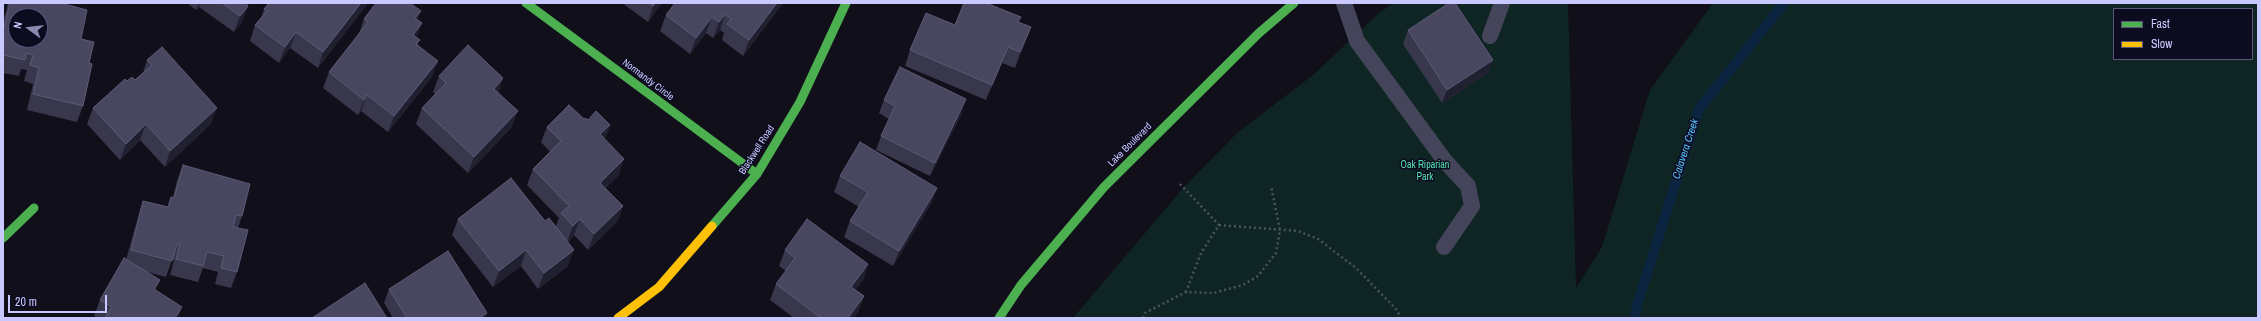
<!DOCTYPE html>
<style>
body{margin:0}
#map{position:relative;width:2261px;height:321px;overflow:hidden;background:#100f1a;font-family:"Archivo Narrow",sans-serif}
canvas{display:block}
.frame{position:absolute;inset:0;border:4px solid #cac9ff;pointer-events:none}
.legend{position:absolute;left:2113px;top:8px;width:140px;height:52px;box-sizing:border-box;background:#0d0b1f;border:1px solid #595779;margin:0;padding:5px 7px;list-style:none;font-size:12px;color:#cac9ff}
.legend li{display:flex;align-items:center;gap:8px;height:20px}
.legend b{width:20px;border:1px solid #595779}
.north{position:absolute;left:8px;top:8px;width:40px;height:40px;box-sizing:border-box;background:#0d0b1f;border:1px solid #595779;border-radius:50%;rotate:285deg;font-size:11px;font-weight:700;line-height:16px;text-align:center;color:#cac9ff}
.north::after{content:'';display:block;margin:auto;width:14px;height:18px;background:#8988af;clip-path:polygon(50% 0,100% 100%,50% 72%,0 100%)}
.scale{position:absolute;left:8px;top:295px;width:99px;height:18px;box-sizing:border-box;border:2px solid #cac9ff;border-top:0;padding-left:5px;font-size:12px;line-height:14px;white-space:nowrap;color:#cac9ff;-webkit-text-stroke:3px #0d0b1f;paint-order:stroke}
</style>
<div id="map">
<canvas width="2261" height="321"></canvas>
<div class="frame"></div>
<ul class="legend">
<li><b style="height:5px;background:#4caf50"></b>Fast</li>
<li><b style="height:5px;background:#ffc107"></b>Slow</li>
</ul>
<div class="north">N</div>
<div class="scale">20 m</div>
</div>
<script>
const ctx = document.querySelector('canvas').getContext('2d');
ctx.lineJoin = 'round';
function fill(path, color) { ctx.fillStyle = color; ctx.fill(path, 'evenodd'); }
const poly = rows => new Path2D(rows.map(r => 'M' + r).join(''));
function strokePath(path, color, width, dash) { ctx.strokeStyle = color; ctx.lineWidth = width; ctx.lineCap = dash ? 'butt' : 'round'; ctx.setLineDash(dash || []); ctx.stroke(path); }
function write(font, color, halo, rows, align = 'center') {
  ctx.font = font + ' "Archivo Narrow",sans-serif'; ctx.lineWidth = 3; ctx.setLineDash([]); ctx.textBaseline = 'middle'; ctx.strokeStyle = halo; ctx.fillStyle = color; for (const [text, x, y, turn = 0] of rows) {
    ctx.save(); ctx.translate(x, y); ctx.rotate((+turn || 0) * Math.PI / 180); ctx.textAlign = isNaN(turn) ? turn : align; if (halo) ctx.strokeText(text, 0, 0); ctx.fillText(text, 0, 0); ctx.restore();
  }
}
fill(poly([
 [1394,3,1568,3,1576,288,1602,247,1650,90,1713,3,2258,3,2258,318,1073,318,1184,187,1237,133,1313,75,1380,12],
 [2114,9,2252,9,2252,59,2114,59]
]), '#0e2524');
strokePath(poly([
 [1635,318,1637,305,1699,109,1784,3]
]), '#0b2540', 10);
strokePath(poly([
 [1180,184,1219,225,1201,253,1186,292],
 [1219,225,1298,231,1318,239,1356,268,1396,309,1401,318],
 [1143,318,1145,313,1186,292,1213,293,1243,285,1258,276,1276,253,1280,230,1271,186]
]), '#455661', 2.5, [2, 3]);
strokePath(poly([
 [1344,3,1357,41,1445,161,1468,186,1472,206,1444,247],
 [1490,36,1502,3]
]), '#44455b', 16);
strokePath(poly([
 [526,3,757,174],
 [712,226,757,174,800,102,846,3],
 [3,238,34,208],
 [999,318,1021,285,1104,187,1259,33,1294,3]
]), '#4caf50', 9);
strokePath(poly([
 [618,318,659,287,712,226]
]), '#ffc107', 9);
fill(poly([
 [8,3,60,3,81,39,89,63,83,106,77,122,27,110,33,84,24,81,27,70,21,69,19,76,3,73,3,23],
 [187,3,249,3,247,5,248,6,242,22,234,32,199,7,196,10],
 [269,3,368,3,318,68,290,48,279,63,250,41,255,25,261,18,264,9],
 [622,3,662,3,648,22],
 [783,3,743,56,722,40,724,33,720,30,713,38,706,33,690,54,660,31,666,15],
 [364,19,417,20,417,38,418,45,432,77,388,132,361,111,358,115,323,88,329,72,359,34],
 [1019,22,1025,43,1015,68,1002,63,986,100,905,66,910,50,955,25],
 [1408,30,1493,60,1488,73,1442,103,1403,44],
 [147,60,211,124,165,167,140,140,120,160,87,124,93,108,135,80,143,73],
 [439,76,503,78,498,93,512,127,468,173,416,124,422,108,435,94,433,92],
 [884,100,962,113,930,176,876,150,881,136,889,119,879,113],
 [584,119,610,125,605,139,619,175,605,188,623,206,617,222,588,250,574,235,568,242,568,266,538,289,521,266,493,287,452,235,458,219,545,221,556,226,559,218,527,185,533,169,550,152,541,142,547,127],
 [183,165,242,216,238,228,237,272,231,288,215,284,218,272,203,268,198,282,170,275,174,260,172,260,166,277,147,272,156,291,178,318,98,318,94,316,100,300,126,260,138,217,143,201,168,207,171,197,173,197,177,181],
 [840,176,937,188,931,204,893,266,844,237,850,221,859,207,834,192],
 [785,250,868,264,863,280,855,290,864,296,858,312,854,318,794,318,770,300,776,284,786,271,779,266],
 [389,289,487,313,485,318,393,318,384,303]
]), '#38374c');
fill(poly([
 [199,3,200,3,199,7,196,10],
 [361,3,368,3,318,68,323,52],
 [656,3,662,3,648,22,653,6],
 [777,3,783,3,743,56,749,40],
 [248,6,242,22,234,32,240,16],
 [421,11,415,27,415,18],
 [725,14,720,30,713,38,719,22],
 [712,17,706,33,690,54,696,38],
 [422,23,416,39,413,35],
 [1031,27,1025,43,1015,68,1020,52],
 [296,32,290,48,279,63,285,47],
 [1008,47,1002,63,986,100,992,85],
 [1493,60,1488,73,1442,103,1447,90],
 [438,61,432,77,388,132,394,116],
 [503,78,498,94,494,89],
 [367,95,361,111,358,115,364,100],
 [966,99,962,113,930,176,935,163],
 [217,108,211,124,165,167,170,151],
 [518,111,512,127,468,173,474,157],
 [146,124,140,140,120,160,126,144],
 [610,125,604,141,600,134],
 [624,159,619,175,595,199,600,183],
 [937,188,931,204,893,266,899,251],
 [623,206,617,222,588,250,594,234],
 [580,219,574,235,567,242,573,226],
 [526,250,521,266,493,287,499,271],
 [574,250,568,266,538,289,544,273],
 [868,264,863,280,845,303,851,287],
 [160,280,154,296,154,289],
 [864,296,858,312,854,318,848,318],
 [182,307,178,318,175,318],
 [487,313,485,318,479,318]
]), '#212030');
const building = poly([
 [10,3,60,3,87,10,81,39,94,42,89,63,92,64,83,106,33,94,39,68,30,65,33,55,26,53,25,60,3,55,3,32,10,3],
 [16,16,40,16,40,40,16,40,16,16],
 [222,3,244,3,248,6,240,16,222,3],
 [269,3,361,3,323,52,296,32,285,47,255,25,267,11,264,9,269,3],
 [376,3,410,3,421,11,415,18,422,23,413,35,420,40,416,44,438,61,394,116,367,95,364,100,329,72,368,22,364,19,376,3],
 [649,3,656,3,653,6,649,3],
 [675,3,777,3,749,40,727,24,731,19,725,14,719,22,712,17,696,38,666,15,675,3],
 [964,3,986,3,1021,17,1018,22,1031,27,1020,52,1008,47,992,85,910,50,926,13,955,25,964,3],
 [1449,3,1455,3,1493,60,1447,90,1408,30,1449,3],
 [468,45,503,78,494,89,518,111,474,157,422,108,446,83,439,76,468,45],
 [162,47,217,108,170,151,146,124,126,144,93,108,125,79,127,81,132,77,135,80,152,65,147,60,162,47],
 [900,67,966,99,935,163,881,136,895,106,884,100,900,67],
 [569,105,584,119,585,118,588,120,596,111,610,125,600,134,624,159,600,183,623,206,594,234,580,219,573,226,561,213,569,206,533,169,561,141,547,127,569,105],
 [860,142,937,188,899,251,850,221,868,192,840,176,860,142],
 [183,165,250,184,242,216,236,215,233,227,248,230,237,272,221,268,224,256,207,252,203,266,176,259,180,244,177,244,172,261,131,250,143,201,168,207,171,197,174,198,183,165],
 [511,178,545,221,549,218,574,250,544,273,526,250,499,271,458,219,511,178],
 [807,219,868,264,851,287,864,296,848,318,821,318,776,284,795,258,785,250,807,219],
 [448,251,487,313,479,318,407,318,389,289,448,251],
 [124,258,160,280,154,289,182,307,175,318,105,318,112,307,100,300,124,258],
 [365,283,387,318,312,318,365,283]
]);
fill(building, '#48475f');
strokePath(building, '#5c5b78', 1);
write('10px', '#cac9ff', '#0d0b1f', [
 ["Normandy Circle",648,80,37],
 ["Lake Boulevard",1130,145,-45],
 ["Blackwell Road",757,150,-57]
]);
write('10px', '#52e3af', '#0d0b1f', [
 ["Oak Riparian",1425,165],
 ["Park",1425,177]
]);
write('italic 11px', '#57c3ff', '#0d0b1f', [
 ["Calavera Creek",1686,149,-72]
]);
</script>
